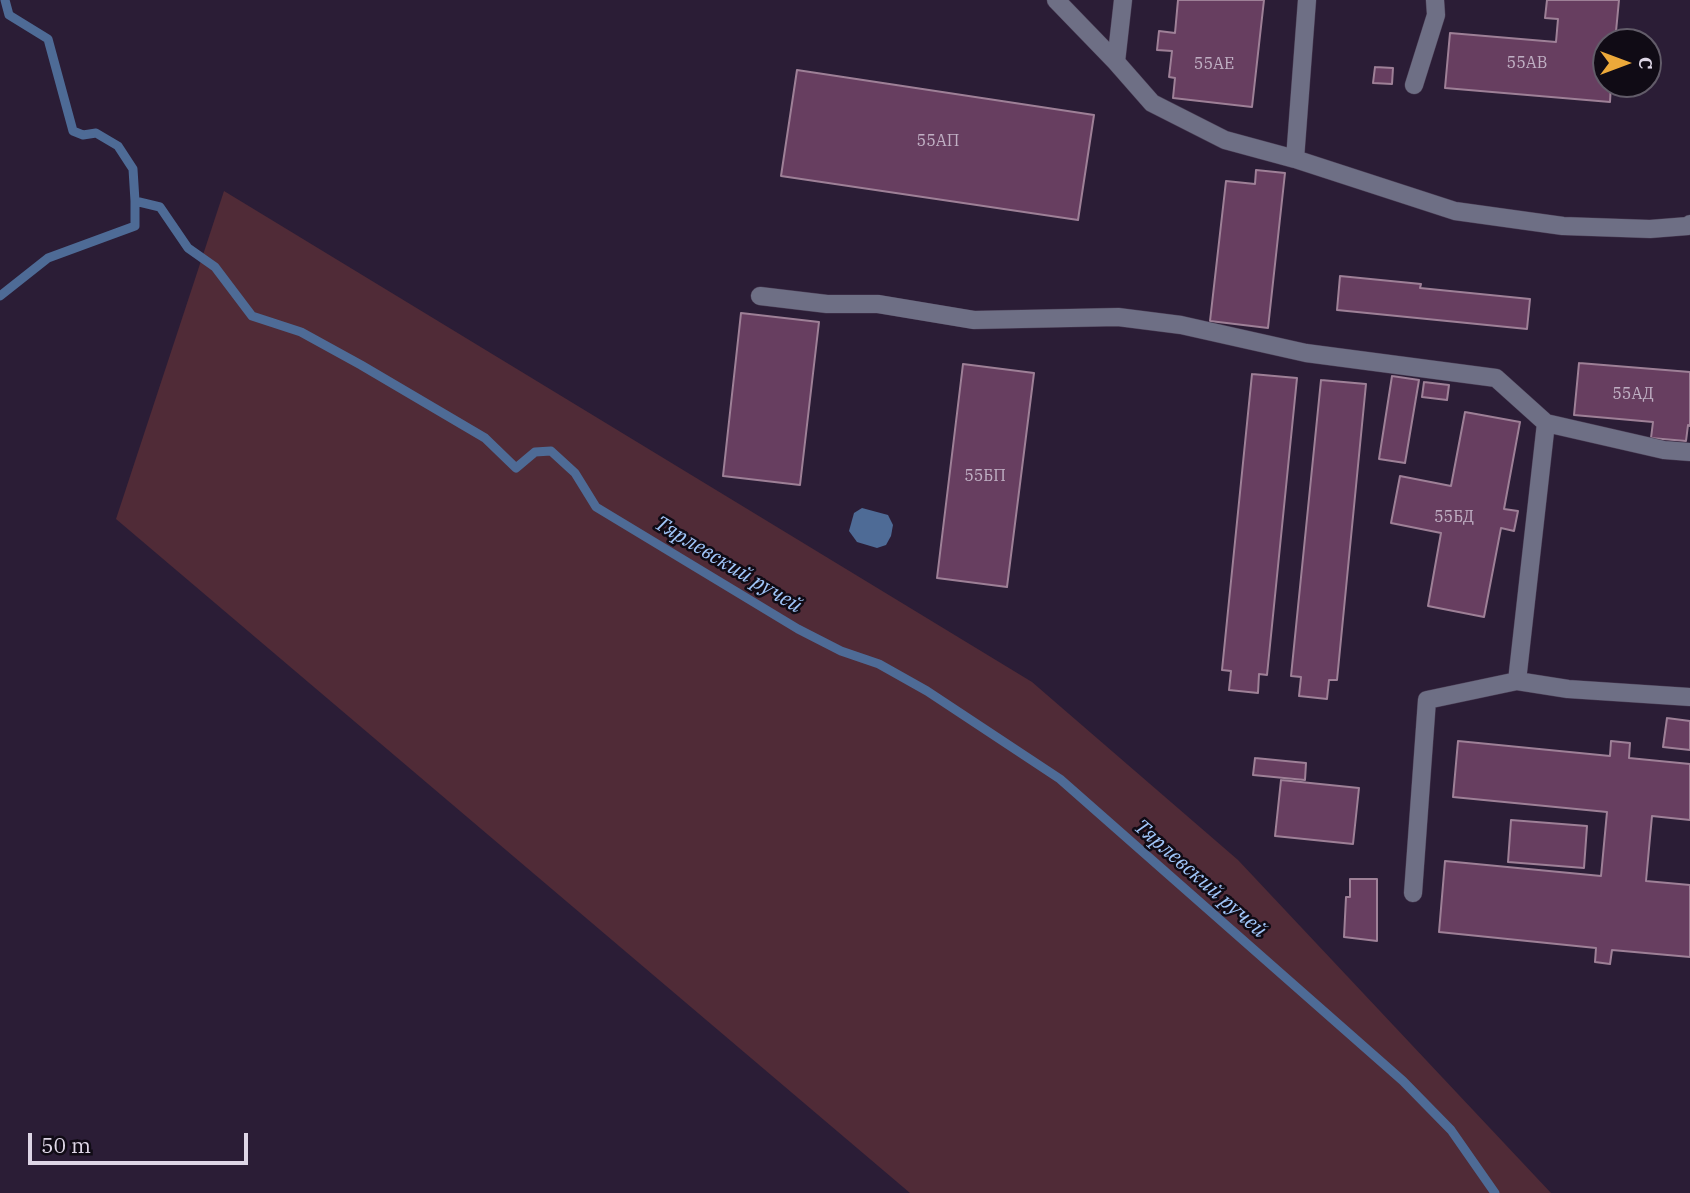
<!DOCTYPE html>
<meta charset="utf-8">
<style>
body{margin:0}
#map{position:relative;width:1690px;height:1193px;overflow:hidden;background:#2b1d36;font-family:"IBM Plex Serif",serif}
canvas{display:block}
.north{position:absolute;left:1592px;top:28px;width:70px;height:70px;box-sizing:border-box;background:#100b15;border:2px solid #625c69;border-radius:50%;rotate:90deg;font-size:19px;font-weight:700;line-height:28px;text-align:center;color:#ded6e6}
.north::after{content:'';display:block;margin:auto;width:24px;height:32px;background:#eca93a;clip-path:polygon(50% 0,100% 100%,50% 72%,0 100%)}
.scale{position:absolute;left:28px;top:1133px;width:220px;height:32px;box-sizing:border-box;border:4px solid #ded6e6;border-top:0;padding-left:9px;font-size:21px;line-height:24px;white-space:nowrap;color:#ded6e6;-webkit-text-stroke:5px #100b15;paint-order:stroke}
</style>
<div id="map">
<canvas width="1690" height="1193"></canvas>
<div class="north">С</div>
<div class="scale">50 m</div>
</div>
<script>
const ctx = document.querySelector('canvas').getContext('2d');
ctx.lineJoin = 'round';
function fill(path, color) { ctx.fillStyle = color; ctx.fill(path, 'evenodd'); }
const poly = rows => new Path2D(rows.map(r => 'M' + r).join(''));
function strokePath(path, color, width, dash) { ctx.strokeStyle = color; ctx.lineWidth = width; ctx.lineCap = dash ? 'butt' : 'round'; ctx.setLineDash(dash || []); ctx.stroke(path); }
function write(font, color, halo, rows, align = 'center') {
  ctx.font = font + ' "IBM Plex Serif",serif'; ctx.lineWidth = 5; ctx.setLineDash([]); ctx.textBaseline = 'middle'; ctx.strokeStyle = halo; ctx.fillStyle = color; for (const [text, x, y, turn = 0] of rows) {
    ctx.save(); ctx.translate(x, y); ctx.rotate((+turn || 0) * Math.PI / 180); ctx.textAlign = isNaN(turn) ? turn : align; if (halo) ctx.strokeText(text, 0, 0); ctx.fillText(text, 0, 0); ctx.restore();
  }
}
fill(poly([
 [224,191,1032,682,1238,860,1551,1193,910,1193,116,519]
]), '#502b37');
fill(poly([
 [862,508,888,515,893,525,891,536,886,545,877,548,857,542,849,531,854,513]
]), '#4e6b96');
strokePath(poly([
 [5,0,9,15,48,39,73,131,83,135,96,133,118,146,133,169,135,201,160,207,188,248,215,267,252,316,301,332,361,365,485,438,516,468,535,452,551,451,575,473,596,507,798,629,841,651,879,664,927,691,1060,779,1403,1081,1451,1130,1495,1193],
 [0,296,48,258,135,226,135,201]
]), '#4e6b96', 9);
const building = poly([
 [1178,0,1264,0,1252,107,1173,98,1175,78,1169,77,1172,51,1157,50,1159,31,1175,33,1178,0],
 [1547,0,1619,0,1615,42,1606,42,1606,84,1611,84,1610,102,1445,88,1450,33,1556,42,1558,19,1545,18,1547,0],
 [1375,67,1393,68,1392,84,1373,83,1375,67],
 [797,70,1094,115,1078,220,781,176,797,70],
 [1256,170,1285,173,1268,328,1210,321,1226,181,1255,184,1256,170],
 [1340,276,1421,284,1420,288,1530,299,1527,329,1337,310,1340,276],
 [741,313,819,322,800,485,723,476,741,313],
 [1579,363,1690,372,1690,426,1688,425,1686,441,1651,438,1653,422,1574,415,1579,363],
 [963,364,1034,373,1007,587,937,578,963,364],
 [1252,374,1297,378,1267,675,1259,674,1258,693,1229,690,1231,671,1222,670,1252,374],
 [1392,376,1419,380,1405,463,1379,459,1392,376],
 [1321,380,1366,384,1337,680,1329,680,1327,699,1299,696,1301,677,1291,676,1321,380],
 [1424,382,1449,385,1447,400,1422,397,1424,382],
 [1465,412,1520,422,1504,509,1518,511,1514,531,1501,528,1484,617,1428,606,1441,533,1391,523,1400,476,1451,486,1465,412],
 [1667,718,1690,721,1690,750,1663,747,1667,718],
 [1458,741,1610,756,1611,741,1630,743,1629,758,1690,764,1690,820,1652,816,1646,881,1690,885,1690,957,1612,950,1610,964,1595,962,1596,948,1439,932,1445,861,1601,876,1607,812,1453,797,1458,741],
 [1255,758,1306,763,1305,780,1253,775,1255,758],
 [1281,780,1359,788,1353,844,1275,836,1281,780],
 [1511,820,1587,826,1584,868,1508,862,1511,820],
 [1350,879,1377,879,1377,941,1344,937,1346,897,1350,897,1350,879]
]);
fill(building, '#673e60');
strokePath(building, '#9e8097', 2);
const minor = poly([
 [1056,0,1116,62,1152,103,1225,140,1295,159,1455,211,1563,226,1650,229,1688,226,1690,224],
 [1116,62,1123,0],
 [1414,85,1436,15,1435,0],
 [1295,159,1307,0],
 [760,296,827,304,878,304,974,320,1118,317,1181,325,1306,353,1496,378,1546,423,1664,450,1690,452],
 [1517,681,1568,689,1690,697],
 [1413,893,1427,700,1517,681,1546,423]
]);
strokePath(minor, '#483b52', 19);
strokePath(minor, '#6e6f85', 18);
write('16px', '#c0b0c4', null, [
 ["55АВ",1527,63],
 ["55АЕ",1214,64],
 ["55АП",938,141],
 ["55АД",1633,394],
 ["55БП",985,476],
 ["55БД",1454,517]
]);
write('italic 21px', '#a1c6fa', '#100b15', [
 ["Тярлевский ручей",728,565,31],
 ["Тярлевский ручей",1200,879,41]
]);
</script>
